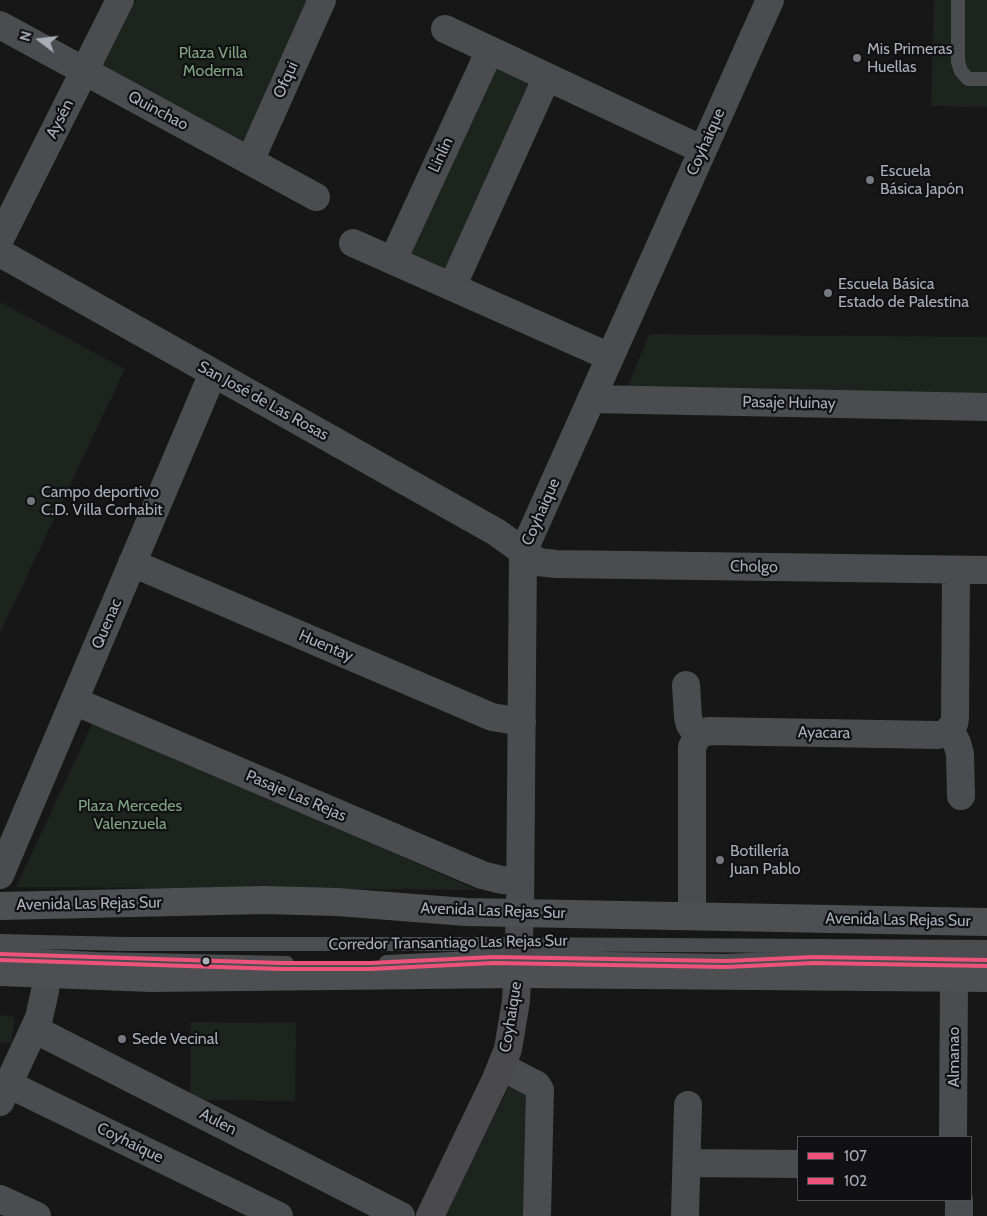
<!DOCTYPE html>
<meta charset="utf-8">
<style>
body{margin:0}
#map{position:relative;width:987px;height:1216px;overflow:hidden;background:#171717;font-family:Cabin,sans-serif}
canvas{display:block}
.legend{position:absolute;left:797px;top:1136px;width:175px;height:65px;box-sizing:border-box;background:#111113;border:1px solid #4d4f55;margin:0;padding:6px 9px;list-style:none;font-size:15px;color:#a8adb8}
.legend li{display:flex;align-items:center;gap:10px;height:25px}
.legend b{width:25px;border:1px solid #4d4f55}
.north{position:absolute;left:15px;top:15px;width:50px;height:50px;-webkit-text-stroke:4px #111113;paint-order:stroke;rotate:285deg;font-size:14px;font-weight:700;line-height:20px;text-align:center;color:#a8adb8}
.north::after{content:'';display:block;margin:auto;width:18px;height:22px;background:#a8adb8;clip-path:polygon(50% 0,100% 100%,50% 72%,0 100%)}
</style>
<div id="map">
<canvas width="987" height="1216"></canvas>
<ul class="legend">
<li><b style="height:6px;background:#ed5379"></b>107</li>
<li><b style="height:6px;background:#ed5379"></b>102</li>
</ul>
<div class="north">N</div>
</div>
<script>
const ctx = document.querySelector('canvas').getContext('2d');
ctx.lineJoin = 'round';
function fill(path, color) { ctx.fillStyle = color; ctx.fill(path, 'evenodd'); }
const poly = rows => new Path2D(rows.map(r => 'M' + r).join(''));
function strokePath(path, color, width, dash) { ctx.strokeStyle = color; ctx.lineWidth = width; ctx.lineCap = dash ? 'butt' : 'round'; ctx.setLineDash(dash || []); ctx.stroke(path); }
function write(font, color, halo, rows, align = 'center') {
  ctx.font = font + ' Cabin,sans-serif'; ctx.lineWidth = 4.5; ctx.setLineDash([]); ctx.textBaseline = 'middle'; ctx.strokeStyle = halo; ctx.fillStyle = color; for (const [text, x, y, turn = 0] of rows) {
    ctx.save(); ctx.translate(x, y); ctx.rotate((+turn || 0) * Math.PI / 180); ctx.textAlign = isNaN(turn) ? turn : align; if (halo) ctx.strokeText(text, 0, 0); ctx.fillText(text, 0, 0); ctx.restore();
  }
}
fill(poly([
 [136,0,309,0,242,148,100,70],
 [934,0,987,0,987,107,931,106],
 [499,62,538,81,448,272,409,254],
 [0,302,125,369,0,633],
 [649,334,987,337,987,404,623,398],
 [94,720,477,890,16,887],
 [0,1015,15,1017,11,1043,0,1042],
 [191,1022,296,1023,295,1101,190,1100],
 [511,1082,535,1095,532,1216,445,1216]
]), '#1d241e');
strokePath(poly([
 [958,0,958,62,961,71,968,79,987,79],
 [0,941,124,944,495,944,987,947],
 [0,954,97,959,287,963],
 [386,962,494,957,726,961,814,957,987,960]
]), '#4b4c50', 14);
strokePath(poly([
 [0,25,316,197],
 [445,29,703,150],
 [250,161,322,0],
 [0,239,120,0],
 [353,243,610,357],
 [0,253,496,532,538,562,556,564,987,570],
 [393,260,490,50],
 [452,287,547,77],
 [591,399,987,407],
 [132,563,492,717,522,722],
 [686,685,688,717,690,725,698,735],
 [74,701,482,875,502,880,520,881],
 [950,730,957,743,960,754,961,796],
 [0,875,213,373],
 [520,913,523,552,770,0],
 [692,916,692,747,698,735,709,731,938,735,945,734,954,724,955,718,956,570],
 [34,1029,401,1216],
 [502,1067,537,1085,540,1090,537,1216],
 [8,1084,279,1216],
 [0,1102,39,1018,45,991,47,975],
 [953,1137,954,978],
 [687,1163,798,1164],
 [0,1199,37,1216],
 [959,1200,959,1216],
 [685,1216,688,1105]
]), '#4b4c50', 28);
strokePath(poly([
 [430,1216,496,1079,508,1049,516,1001,520,913]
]), '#4a4a4e', 28);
strokePath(poly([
 [0,906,264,900,337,902,466,912,987,922],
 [0,972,151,978,518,974,987,978]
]), '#4d4f52', 28);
strokePath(poly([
 [0,954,281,963,370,963,494,957,726,961,814,957,987,960]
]), '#ed5379', 4);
strokePath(poly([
 [0,960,281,969,370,969,494,963,726,967,814,963,987,966]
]), '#ed5379', 4);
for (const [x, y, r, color] of [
 [857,58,5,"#757880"],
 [870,180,5,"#757880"],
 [828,293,5,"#757880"],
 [31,501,5,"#757880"],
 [720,860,5,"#757880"],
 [206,961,4.5,"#a8adb8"],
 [122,1039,5,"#757880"]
]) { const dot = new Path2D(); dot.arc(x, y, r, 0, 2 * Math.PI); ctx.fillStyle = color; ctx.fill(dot); strokePath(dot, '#111113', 2); }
write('16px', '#a8adb8', '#111113', [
 ["Mis Primeras",867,49],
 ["Huellas",867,67],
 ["Escuela",880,171],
 ["Básica Japón",880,189],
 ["Escuela Básica",838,284],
 ["Estado de Palestina",838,302],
 ["Campo deportivo",41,492],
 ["C.D. Villa Corhabit",41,510],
 ["Botillería",730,851],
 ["Juan Pablo",730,869],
 ["Sede Vecinal",132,1039]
], 'left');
write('16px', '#7fa381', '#111113', [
 ["Plaza Villa",213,53],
 ["Moderna",213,71],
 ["Plaza Mercedes",130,806],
 ["Valenzuela",130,824]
]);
write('16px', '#a8adb8', '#111113', [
 ["Ofqui",286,80,-66],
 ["Quinchao",158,111,28],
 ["Aysén",60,119,-63],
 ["Coyhaique",706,142,-66],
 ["Linlín",441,155,-65],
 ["San José de Las Rosas",263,401,29],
 ["Pasaje Huinay",789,403,1],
 ["Coyhaique",541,512,-66],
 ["Cholgo",754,567,1],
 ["Quenac",107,624,-67],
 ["Huentay",326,646,23],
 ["Ayacara",824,733,1],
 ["Pasaje Las Rejas",296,796,23],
 ["Avenida Las Rejas Sur",89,904,-1],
 ["Avenida Las Rejas Sur",493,911,2],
 ["Avenida Las Rejas Sur",898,920,1],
 ["Corredor Transantiago Las Rejas Sur",448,943,-1],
 ["Coyhaique",511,1017,-81],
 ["Almanao",954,1057,-90],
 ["Aulen",218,1122,27],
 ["Coyhaique",130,1143,26]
]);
</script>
